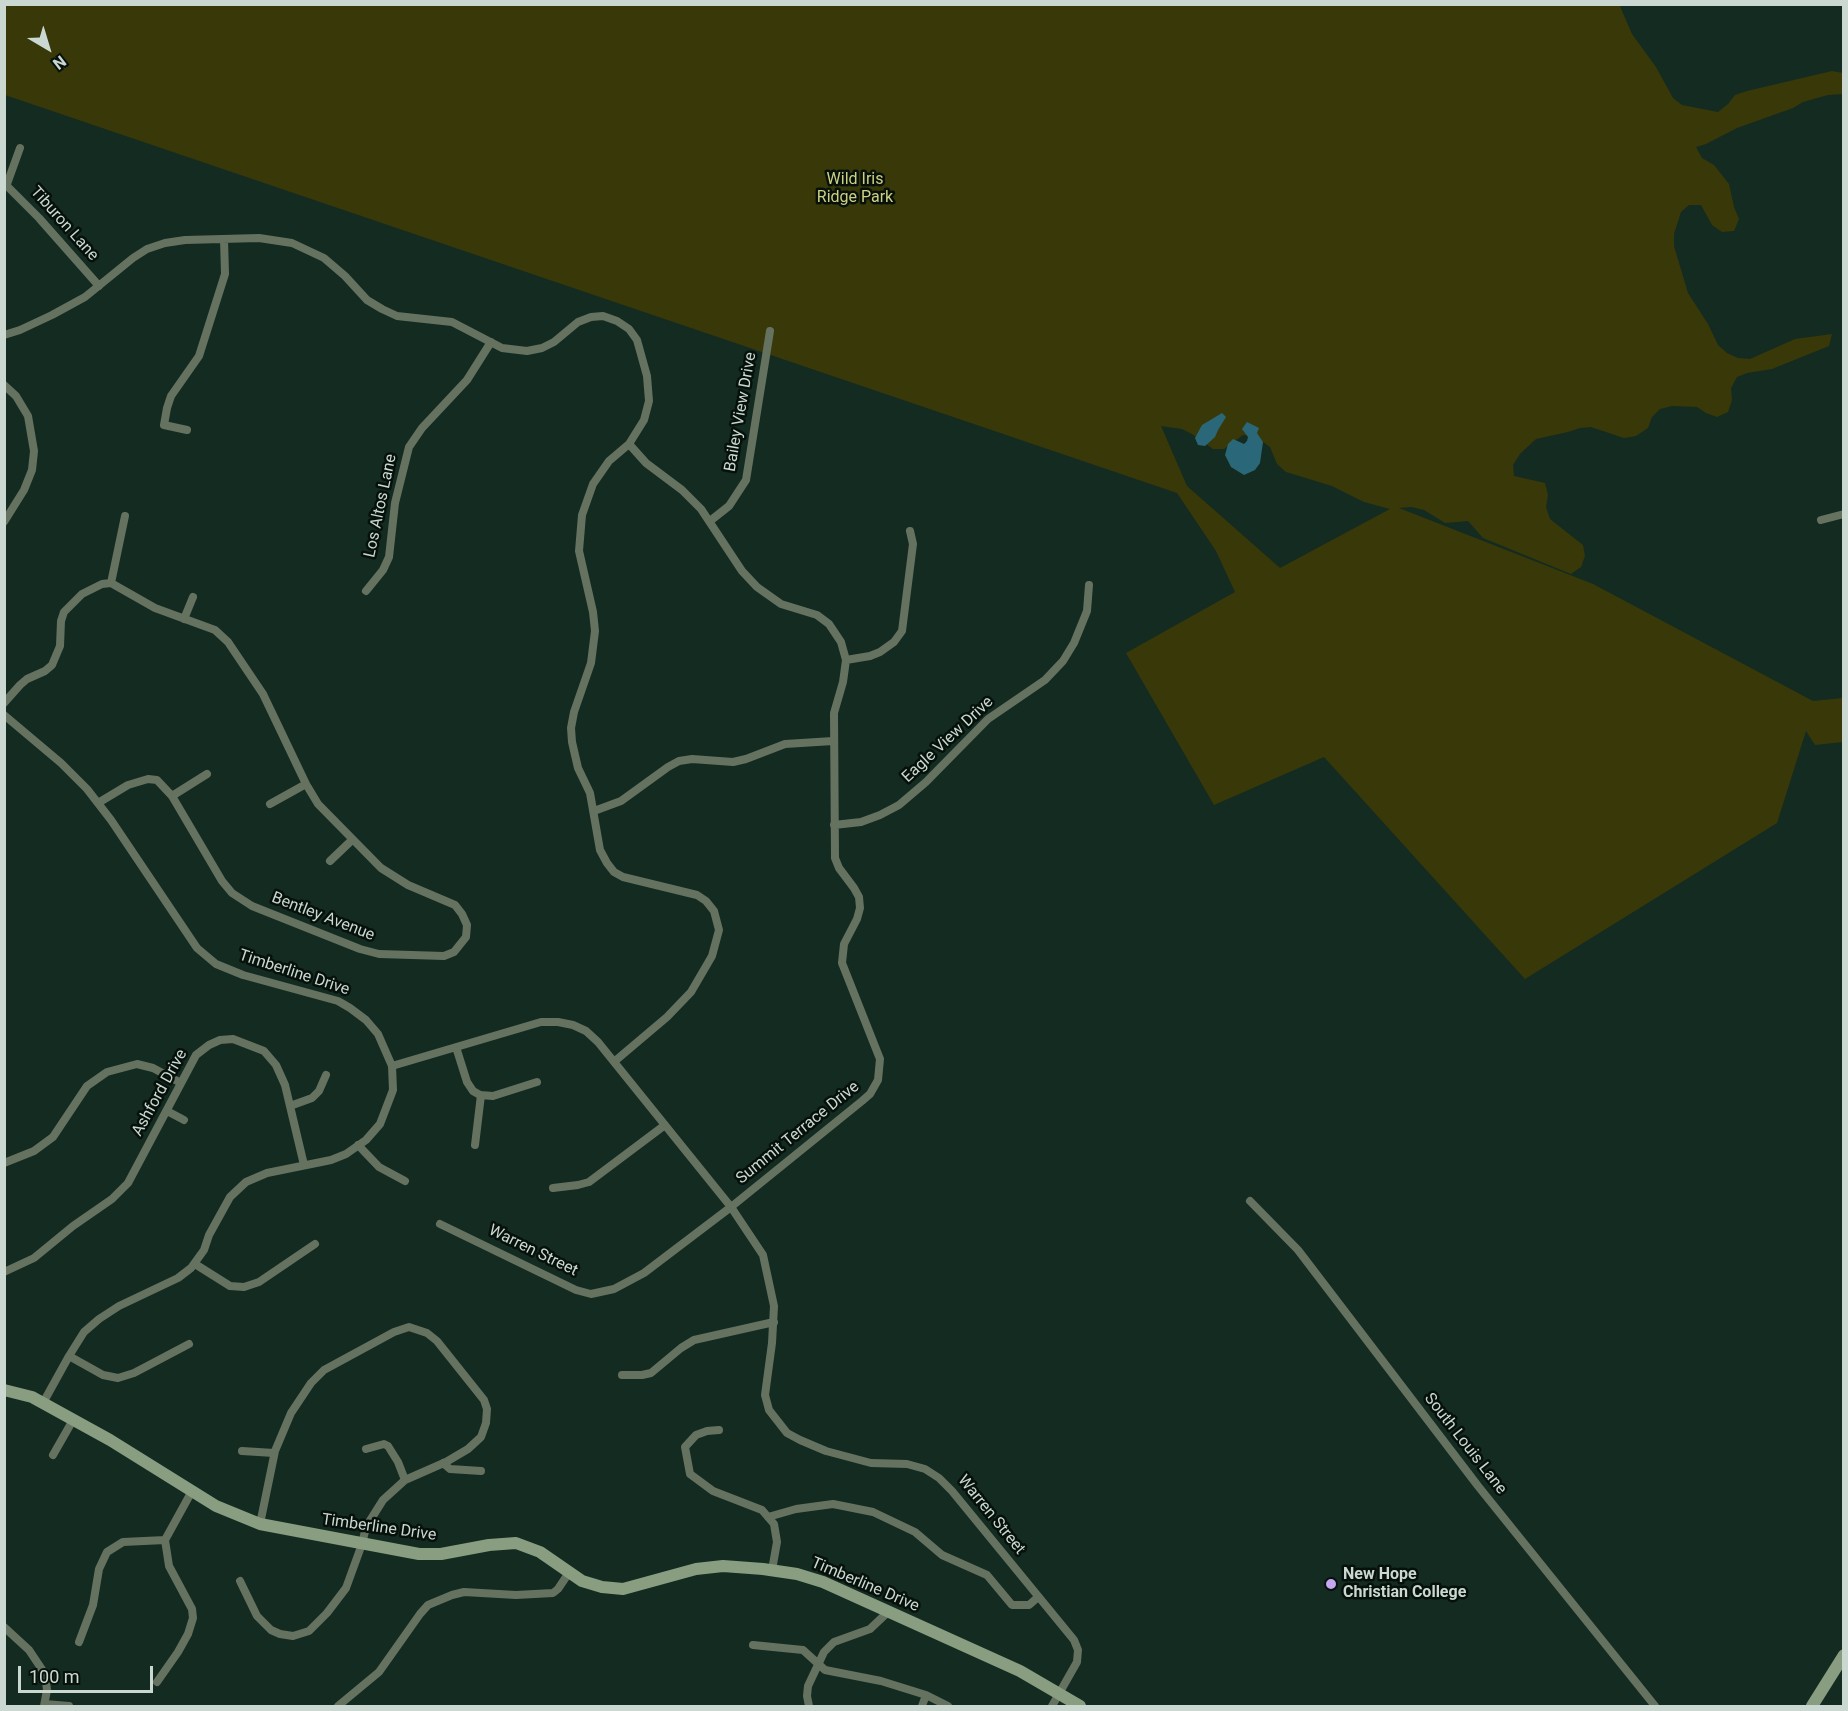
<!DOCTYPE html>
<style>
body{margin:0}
#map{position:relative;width:1848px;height:1711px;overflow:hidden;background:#142b21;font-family:Roboto,sans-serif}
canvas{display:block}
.frame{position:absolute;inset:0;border:6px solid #cad8d1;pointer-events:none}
.north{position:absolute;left:18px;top:18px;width:60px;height:60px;-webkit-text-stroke:4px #07110c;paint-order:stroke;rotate:142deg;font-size:16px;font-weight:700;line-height:24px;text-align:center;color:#cad8d1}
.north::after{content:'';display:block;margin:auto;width:21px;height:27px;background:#cad8d1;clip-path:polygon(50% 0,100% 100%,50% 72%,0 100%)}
.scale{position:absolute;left:18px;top:1666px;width:135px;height:27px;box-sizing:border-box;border:3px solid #cad8d1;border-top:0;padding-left:8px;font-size:18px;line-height:21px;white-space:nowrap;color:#cad8d1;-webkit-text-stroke:4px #07110c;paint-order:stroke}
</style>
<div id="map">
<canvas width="1848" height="1711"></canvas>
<div class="frame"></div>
<div class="north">N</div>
<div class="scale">100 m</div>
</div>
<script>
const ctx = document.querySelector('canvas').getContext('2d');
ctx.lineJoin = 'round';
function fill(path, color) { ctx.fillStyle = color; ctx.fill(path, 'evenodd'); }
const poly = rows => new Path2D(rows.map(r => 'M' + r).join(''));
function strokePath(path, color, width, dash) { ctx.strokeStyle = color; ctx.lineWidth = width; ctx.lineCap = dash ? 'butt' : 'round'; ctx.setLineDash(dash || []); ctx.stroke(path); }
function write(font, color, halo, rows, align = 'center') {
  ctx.font = font + ' Roboto,sans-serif'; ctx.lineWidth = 5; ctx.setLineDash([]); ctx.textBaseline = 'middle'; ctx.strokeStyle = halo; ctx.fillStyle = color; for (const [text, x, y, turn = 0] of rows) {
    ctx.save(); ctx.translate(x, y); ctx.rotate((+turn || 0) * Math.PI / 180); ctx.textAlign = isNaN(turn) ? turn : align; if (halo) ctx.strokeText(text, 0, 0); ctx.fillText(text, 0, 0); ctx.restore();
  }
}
fill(poly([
 [5,4,1619,4,1632,34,1656,67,1673,98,1682,105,1718,112,1728,104,1735,95,1747,91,1832,71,1843,73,1843,94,1828,95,1803,102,1793,108,1737,128,1706,144,1696,147,1702,158,1714,165,1729,184,1734,207,1739,219,1734,231,1722,232,1712,225,1701,205,1689,205,1681,212,1674,234,1674,246,1688,293,1708,324,1718,345,1727,353,1738,358,1750,359,1795,339,1832,334,1829,346,1772,369,1747,373,1737,377,1731,388,1732,400,1728,412,1717,417,1706,413,1697,407,1672,406,1660,409,1652,417,1648,428,1636,436,1624,438,1591,427,1580,428,1568,432,1536,439,1520,454,1513,465,1514,476,1545,483,1548,495,1546,507,1550,519,1583,545,1585,556,1581,567,1571,574,1483,538,1468,521,1445,523,1424,510,1411,507,1399,508,1593,584,1813,701,1843,698,1843,742,1815,745,1806,731,1777,823,1525,979,1324,757,1214,805,1126,653,1235,592,1216,551,1177,493,5,95],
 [1161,426,1182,429,1192,434,1213,449,1224,449,1243,435,1255,436,1270,447,1277,464,1286,472,1332,486,1364,502,1390,509,1280,568,1187,486]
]), '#393808');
fill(poly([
 [1222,413,1226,417,1218,430,1215,437,1205,446,1198,445,1195,438,1202,425],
 [1247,422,1259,428,1257,433,1263,442,1260,463,1255,470,1244,475,1231,467,1225,455,1228,444,1233,439,1244,444,1247,441,1248,437,1242,429]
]), '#2a6879');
strokePath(poly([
 [4,183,39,218,99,286],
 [7,184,20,148],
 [4,335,20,330,52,315,85,297,133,258,147,249,165,243,185,240,259,238,292,243,324,258,345,276,367,300,382,309,397,316,452,322,502,348,527,351,542,348,554,342,578,322,591,317,603,316,617,321,629,329,637,340,647,376,649,401,644,420,629,444,609,461,593,484,582,515,579,551,593,612,595,631,591,663,574,712,571,728,572,742,578,768,590,793,600,850,607,863,614,872,623,877,697,895,706,901,714,911,719,930,712,956,691,992,667,1017,615,1061],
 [4,385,16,396,28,416,34,451,32,470,24,490,4,522],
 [187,430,164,425,167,408,171,396,199,356,225,274,224,239],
 [1821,520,1844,514],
 [710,521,729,506,746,480,770,331],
 [111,583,125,516],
 [366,591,383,570,389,557,395,503,409,447,422,428,467,380,491,342],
 [184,619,193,597],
 [846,660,870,656,880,652,894,642,902,631,913,544,910,531],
 [4,703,20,685,27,679,45,671,52,665,60,646,61,621,64,612,82,594,102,584,111,583,155,608,215,630,228,642,263,694,306,784,318,804,381,868,408,885,455,905,462,914,467,925,466,937,454,952,444,956,379,954,360,949,252,906,232,893,222,881,172,796,157,780,148,779,128,785,98,803],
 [4,715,61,763,87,789,111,820,197,948,216,964,243,975,338,1001,350,1008,366,1020,378,1034,392,1066,393,1090,380,1124,366,1140,346,1154,331,1160,267,1173,246,1182,230,1197,209,1235,204,1250,191,1268,178,1278,119,1306,99,1319,84,1332,69,1356,43,1403],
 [172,796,207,774],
 [270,804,306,784],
 [594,811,621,801,668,767,679,761,692,759,733,762,746,759,785,744,833,741],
 [834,825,861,822,880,815,899,805,926,782,988,719,1045,680,1063,661,1074,643,1087,611,1089,585],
 [330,861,352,840],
 [456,1047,467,1082,473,1091,480,1095,493,1096,537,1082],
 [392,1066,541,1022,558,1022,573,1025,586,1031,598,1042,731,1207,763,1255,774,1306,772,1343,765,1395,769,1410,787,1433,800,1440,826,1451,871,1463,907,1464,925,1469,939,1478,952,1491,1074,1640,1078,1650,1077,1662,1052,1706],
 [290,1106,312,1098,319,1091,326,1075],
 [167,1111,184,1120],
 [358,1145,379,1167,405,1181],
 [475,1145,481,1095],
 [4,1163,34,1151,53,1137,87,1086,107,1072,137,1064,153,1068,181,1083],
 [553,1188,578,1185,589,1182,665,1125],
 [1250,1201,1298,1250,1478,1486,1655,1706],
 [440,1224,576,1290,591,1294,614,1289,644,1273,731,1207,862,1101,870,1094,878,1080,880,1059,842,963,844,944,857,919,860,908,859,897,854,888,839,868,835,858,834,713,843,682,846,660,841,642,829,624,817,615,781,604,757,587,742,571,701,509,682,490,646,463,629,444],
 [195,1264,230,1286,244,1287,259,1282,315,1244],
 [4,1272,34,1258,73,1226,112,1199,128,1183,196,1055,209,1045,220,1040,233,1039,264,1051,276,1065,285,1085,304,1165],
 [69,1356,103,1375,118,1378,134,1373,189,1344],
 [622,1375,642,1375,651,1373,681,1348,694,1340,774,1322],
 [719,1430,707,1431,696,1435,685,1447,690,1474,713,1491,762,1510,774,1524,777,1542,772,1570],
 [366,1449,384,1444,388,1446,398,1462,405,1480],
 [242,1451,274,1453],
 [53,1455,73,1420],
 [443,1463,450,1469,481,1471],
 [768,1517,796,1509,833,1504,873,1512,915,1532,942,1555,987,1575,1012,1605,1029,1605,1037,1598],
 [240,1581,257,1616,271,1630,280,1634,293,1636,309,1631,327,1613,346,1588,362,1544,366,1527,383,1500,405,1480,446,1462,468,1449,481,1437,486,1423,487,1409,484,1400,437,1341,427,1333,409,1327,394,1332,324,1370,311,1383,291,1413,275,1451,260,1524],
 [4,1627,29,1650,45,1674,47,1690,44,1706],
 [79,1642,93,1605,99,1569,107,1552,123,1542,165,1540],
 [753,1645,803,1650,825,1670,881,1681,926,1695,948,1706],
 [157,1682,178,1652,188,1634,193,1618,192,1609,169,1566,165,1540,192,1491],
 [45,1704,69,1706],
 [338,1706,379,1672,420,1614,428,1605,452,1595,464,1592,516,1595,553,1593,558,1589,570,1571],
 [809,1706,807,1696,808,1686,824,1652,834,1642,870,1629,888,1612],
 [922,1706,926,1695]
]), '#657260', 8);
strokePath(poly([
 [4,1390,32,1397,110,1440,216,1506,260,1524,419,1554,441,1554,489,1545,516,1543,540,1552,582,1581,602,1587,623,1589,696,1569,723,1566,763,1569,797,1574,823,1582,1020,1671,1080,1706],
 [1812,1706,1844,1655]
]), '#899d81', 12);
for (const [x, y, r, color] of [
 [1331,1584,6,"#c5a6f1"]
]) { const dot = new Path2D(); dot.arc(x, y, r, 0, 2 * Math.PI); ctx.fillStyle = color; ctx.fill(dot); strokePath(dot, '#07110c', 2); }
write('16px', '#cfcf82', '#07110c', [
 ["Wild Iris",855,180],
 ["Ridge Park",855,198]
]);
write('16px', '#cad8d1', '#07110c', [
 ["Tiburon Lane",64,224,48],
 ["Bailey View Drive",741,412,-80],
 ["Los Altos Lane",381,506,-78],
 ["Eagle View Drive",948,740,-43],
 ["Bentley Avenue",323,917,21],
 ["Timberline Drive",294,973,18],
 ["Ashford Drive",160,1093,-61],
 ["Summit Terrace Drive",798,1133,-39],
 ["Warren Street",533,1251,26],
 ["South Louis Lane",1465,1444,52],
 ["Warren Street",991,1515,51],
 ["Timberline Drive",379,1528,8],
 ["Timberline Drive",865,1585,23]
]);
write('bold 16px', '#cad8d1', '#07110c', [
 ["New Hope",1343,1575],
 ["Christian College",1343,1593]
], 'left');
</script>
